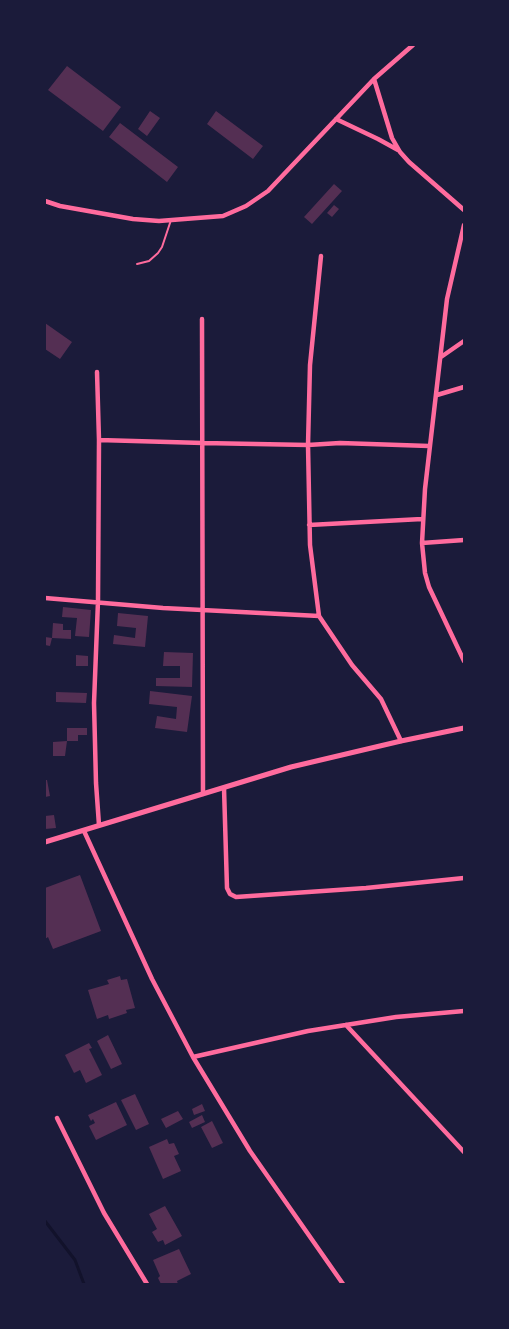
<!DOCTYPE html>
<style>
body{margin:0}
#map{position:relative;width:509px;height:1329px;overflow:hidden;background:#1b1b3a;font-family:"Varela Round",sans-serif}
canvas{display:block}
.frame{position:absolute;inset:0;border:46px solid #1b1b3a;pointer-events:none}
</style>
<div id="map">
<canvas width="509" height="1329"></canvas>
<div class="frame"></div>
</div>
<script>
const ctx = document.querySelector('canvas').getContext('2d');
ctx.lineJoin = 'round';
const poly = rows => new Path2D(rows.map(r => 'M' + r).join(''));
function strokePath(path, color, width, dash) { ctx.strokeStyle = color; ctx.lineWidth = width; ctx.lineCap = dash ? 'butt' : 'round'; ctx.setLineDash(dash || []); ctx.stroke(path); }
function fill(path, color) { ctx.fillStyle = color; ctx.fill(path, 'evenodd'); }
strokePath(poly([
 [45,1221,75,1260,84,1284]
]), '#12122b', 3);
fill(poly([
 [67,66,121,107,103,131,48,90],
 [150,111,160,118,147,136,138,129],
 [216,111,263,146,253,159,207,124],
 [120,123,178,167,167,182,109,137],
 [334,184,342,191,312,224,304,217],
 [334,205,339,209,332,217,327,213],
 [45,323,72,342,60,359,45,349],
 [63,607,91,610,89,637,75,636,77,618,62,617],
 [118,613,148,616,145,647,113,644,114,635,135,638,136,628,117,626],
 [53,623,63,624,63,630,71,630,71,639,52,638],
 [45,637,52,638,50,646,45,645],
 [164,652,193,653,192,687,156,686,156,678,180,678,180,666,163,666],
 [76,655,88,656,88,666,76,666],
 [150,691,192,696,187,732,155,728,157,716,176,719,177,707,149,704],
 [56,692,87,693,86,703,56,702],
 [67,728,87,728,87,735,78,735,78,741,67,741],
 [67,741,65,756,53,756,53,742],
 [45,780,47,780,50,796,45,797],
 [54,815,56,828,45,829,45,816],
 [80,875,101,931,53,949,48,937,45,939,45,888],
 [120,976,121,980,127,979,135,1008,126,1010,127,1013,109,1019,108,1015,97,1019,88,990,109,984,107,980],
 [108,1035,122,1064,111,1069,97,1041],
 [89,1043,92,1048,89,1049,102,1075,86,1083,80,1070,74,1073,65,1055],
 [135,1094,149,1124,136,1130,121,1100],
 [116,1102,127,1125,96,1140,89,1126,95,1123,93,1119,91,1121,88,1115],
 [202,1104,205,1111,194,1115,192,1109],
 [178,1111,183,1119,166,1128,161,1119],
 [202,1115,205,1122,192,1128,189,1122],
 [212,1121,223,1143,212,1148,201,1127],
 [167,1139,169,1144,174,1143,179,1154,174,1156,181,1171,163,1179,149,1147],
 [165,1206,182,1236,165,1245,163,1240,158,1242,152,1232,157,1229,149,1214],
 [179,1249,191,1274,177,1281,178,1284,161,1284,158,1278,160,1276,153,1260]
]), '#542f53');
strokePath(poly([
 [137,264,149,261,158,253,162,247,171,220]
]), '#ff6b9d', 2);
strokePath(poly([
 [374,79,392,138,400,152,409,162,464,210],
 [336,119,378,139,398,150],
 [45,201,60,206,133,219,159,221,223,216,246,206,268,191,374,79,413,45],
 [464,225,447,299,425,489,422,543,425,573,429,587,464,661],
 [321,256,310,365,308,445,310,545,319,616,352,665,381,699,401,741],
 [202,319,203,794],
 [441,357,464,341],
 [97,372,99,440,98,601,94,703,96,783,99,825],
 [437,395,464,387],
 [99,440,203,443,308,445,340,443,429,446],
 [309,525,422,519],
 [422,543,464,540],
 [45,598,163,608,319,616],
 [224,788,227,888,230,894,236,897,366,888,464,878],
 [84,831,152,979,193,1057,250,1151,343,1284],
 [346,1025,464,1152],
 [193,1057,308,1031,396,1017,464,1011],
 [57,1118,104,1213,147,1284]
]), '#ff6b9d', 4.5);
strokePath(poly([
 [45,842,291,767,401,741,464,728]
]), '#ff6b9d', 5);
</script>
